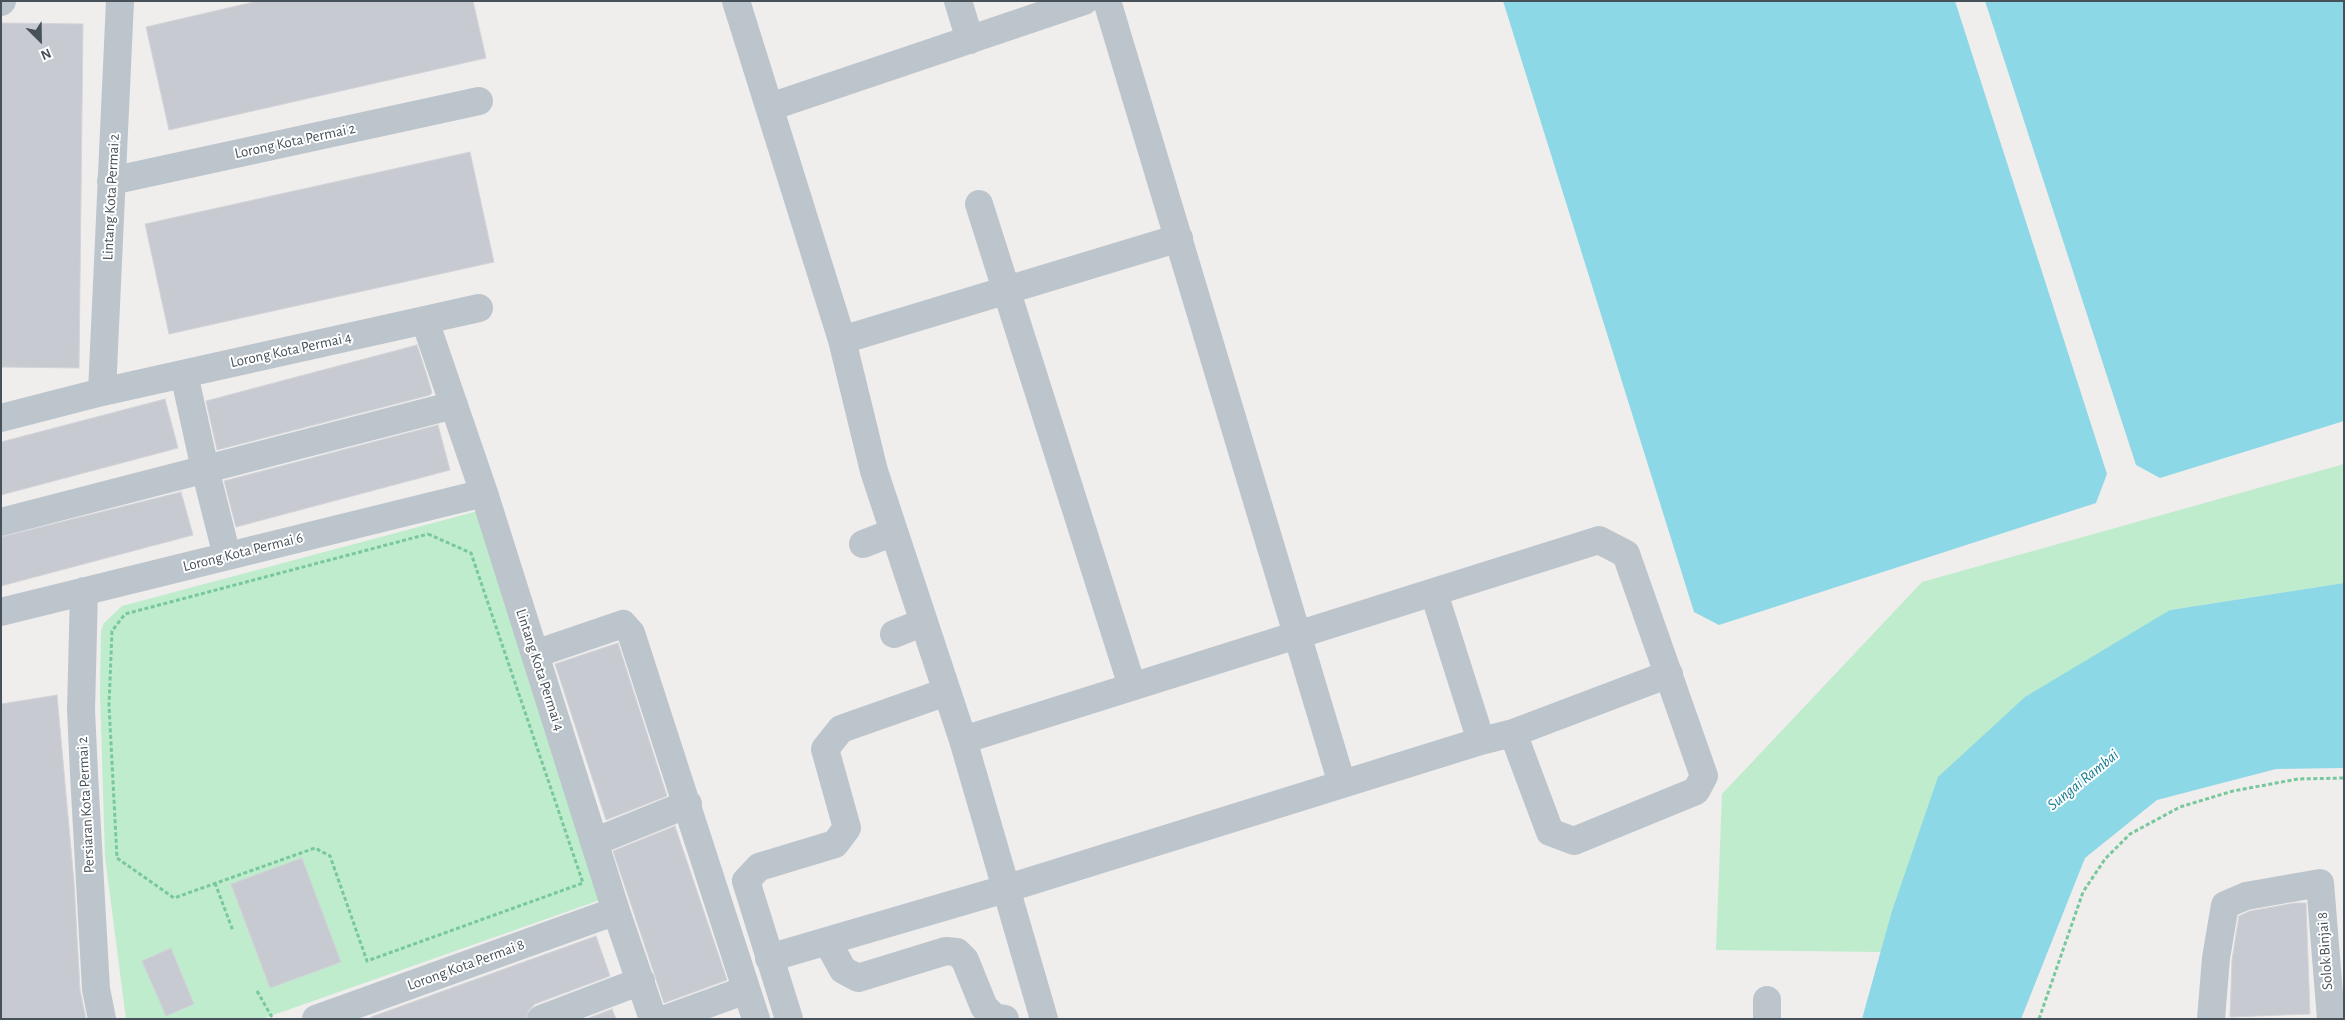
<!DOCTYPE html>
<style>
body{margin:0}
#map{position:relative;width:2345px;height:1020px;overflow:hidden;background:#f0eded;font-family:"Alegreya Sans",sans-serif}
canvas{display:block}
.frame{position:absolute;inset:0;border:2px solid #47515a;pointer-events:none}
.north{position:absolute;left:15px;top:15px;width:50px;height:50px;-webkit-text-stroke:4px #fff;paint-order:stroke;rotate:157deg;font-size:14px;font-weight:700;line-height:20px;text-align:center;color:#47515a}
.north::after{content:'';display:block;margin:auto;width:18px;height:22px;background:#47515a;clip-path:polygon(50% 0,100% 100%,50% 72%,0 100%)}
</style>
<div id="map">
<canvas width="2345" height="1020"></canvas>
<div class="frame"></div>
<div class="north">N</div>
</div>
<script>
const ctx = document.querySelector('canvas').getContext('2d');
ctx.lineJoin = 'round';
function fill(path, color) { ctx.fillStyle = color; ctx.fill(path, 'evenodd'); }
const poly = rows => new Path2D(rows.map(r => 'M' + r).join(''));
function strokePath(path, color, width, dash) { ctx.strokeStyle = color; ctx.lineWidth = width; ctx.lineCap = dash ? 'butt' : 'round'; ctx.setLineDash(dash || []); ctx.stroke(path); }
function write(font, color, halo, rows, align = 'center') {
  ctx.font = font + ' "Alegreya Sans",sans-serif'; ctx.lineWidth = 4; ctx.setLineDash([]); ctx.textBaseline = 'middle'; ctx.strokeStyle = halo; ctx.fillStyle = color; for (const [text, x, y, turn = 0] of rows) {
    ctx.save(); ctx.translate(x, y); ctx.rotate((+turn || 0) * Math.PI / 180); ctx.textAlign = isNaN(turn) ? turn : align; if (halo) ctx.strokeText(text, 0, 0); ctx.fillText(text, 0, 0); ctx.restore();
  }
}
fill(poly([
 [2344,464,2344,583,2170,610,1891,914,1881,952,1716,950,1722,794,1922,582],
 [478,511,603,899,262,1019,126,1019,105,857,100,694,101,631,104,623,122,606]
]), '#beeccd');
fill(poly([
 [1503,1,1955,1,2107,474,2096,503,1719,625,1694,612],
 [1985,1,2344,1,2344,421,2160,478,2136,465],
 [2344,583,2344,768,2276,769,2157,800,2085,858,2021,1019,1862,1019,1891,914,1938,777,2025,697,2170,610]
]), '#8dd8e6');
const building = poly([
 [258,1,473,1,486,58,169,130,146,27,258,1],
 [1,23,83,24,79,368,1,367,1,23],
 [470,152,494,262,169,334,145,224,470,152],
 [417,345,428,379,432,393,430,395,217,450,206,401,417,345],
 [165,399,178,448,1,495,1,442,165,399],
 [438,425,450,470,236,527,224,481,438,425],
 [181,492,193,535,1,586,1,537,181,492],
 [618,643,667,796,606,820,555,664,618,643],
 [57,695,74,882,80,990,86,1019,1,1019,1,704,57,695],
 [675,826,727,980,664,1003,613,851,675,826],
 [302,858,341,962,270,988,231,884,302,858],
 [2295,903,2306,903,2310,1014,2230,1017,2232,960,2239,916,2250,911,2295,903],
 [596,936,610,976,535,1004,529,1010,526,1019,371,1019,371,1017,596,936],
 [171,948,194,1004,166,1016,142,961,171,948],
 [612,1009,616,1019,586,1019,612,1009]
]);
fill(building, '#c7cad0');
strokePath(building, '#d2d4d9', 1);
strokePath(poly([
 [428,534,471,553,583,883,367,961,330,856,315,848,174,898,117,858,109,705,112,631,125,614,428,534],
 [215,883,233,931],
 [257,991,273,1019],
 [2039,1019,2083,892,2105,859,2130,834,2180,807,2233,791,2298,779,2344,778]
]), '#78c89d', 3, [4, 2.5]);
strokePath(poly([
 [736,1,842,340,874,471,963,740,1044,1019],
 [958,1,970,40],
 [1107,1,1342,784],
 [1,2,2,1],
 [770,107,1084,1],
 [111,181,479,101],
 [979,204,1132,686],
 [425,321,484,493,616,911,653,1019],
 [842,340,1179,238],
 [184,374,205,469,227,556],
 [102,392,120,1],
 [1,418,102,392,479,308],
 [1,522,454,405],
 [863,544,894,532],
 [84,591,81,710,84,774,96,989,102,1019],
 [1434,593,1481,741],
 [1,612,484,493],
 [894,634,924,622],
 [535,654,623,624,631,633,756,1019],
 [963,740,1599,540,1626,554,1704,776,1696,791,1574,841,1550,832,1513,733],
 [594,842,688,804],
 [827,941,843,970,858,978,946,951,957,952,965,960,984,1007,994,1017,1005,1019],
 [769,958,1005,889,1481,741,1513,733,1669,674],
 [316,1019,616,911],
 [541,1019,641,981],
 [666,1019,746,990],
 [789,1019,746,881,759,867,835,844,847,828,825,749,841,729,946,692],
 [1767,1019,1767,1000],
 [2211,1019,2216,958,2225,905,2246,896,2320,883,2331,1019]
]), '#bcc5cc', 28);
write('15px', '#47515a', '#fff', [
 ["Lorong Kota Permai 2",295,141,-12],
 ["Lintang Kota Permai 2",111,197,-87],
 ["Lorong Kota Permai 4",291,350,-12],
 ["Lorong Kota Permai 6",243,552,-14],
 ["Lintang Kota Permai 4",540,670,72],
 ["Persiaran Kota Permai 2",86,805,-93],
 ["Solok Binjai 8",2325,951,-94],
 ["Lorong Kota Permai 8",466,965,-20]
]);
write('italic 16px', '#147c91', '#fff', [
 ["Sungai Rambai",2083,780,-39]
]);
</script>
